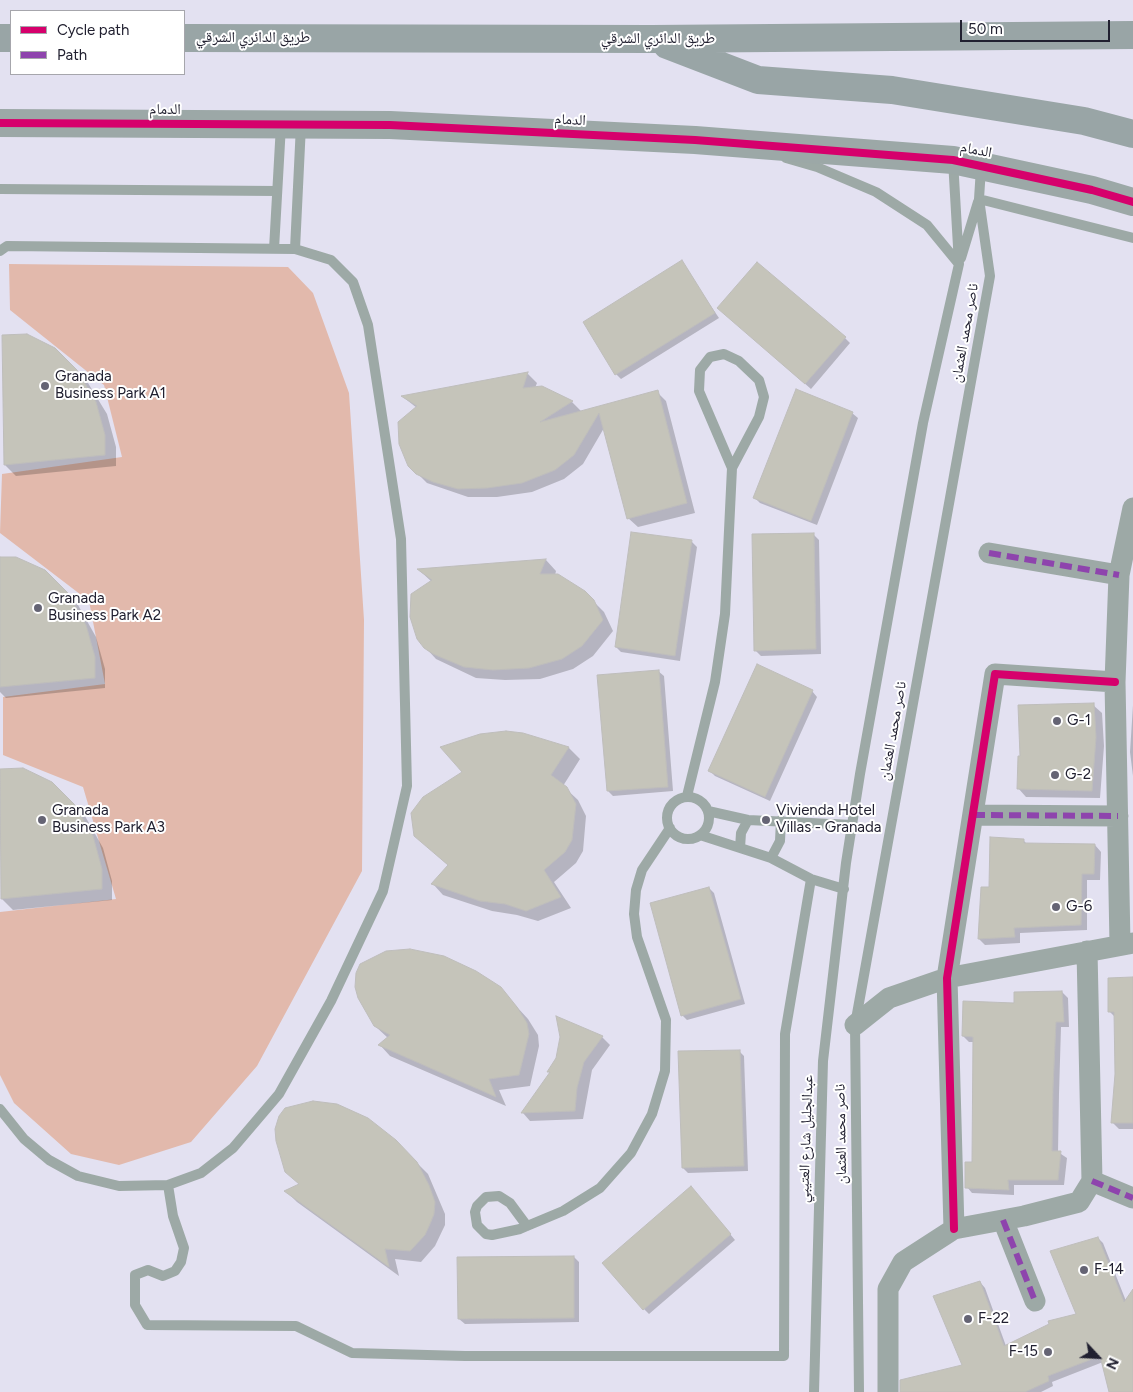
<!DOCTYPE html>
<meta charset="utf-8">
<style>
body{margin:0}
#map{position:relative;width:1133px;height:1392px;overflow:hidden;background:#e3e1f1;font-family:Figtree,sans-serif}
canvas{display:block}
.legend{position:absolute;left:10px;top:10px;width:175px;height:65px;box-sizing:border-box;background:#fff;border:1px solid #a6a6ac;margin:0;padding:6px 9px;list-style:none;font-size:15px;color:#212030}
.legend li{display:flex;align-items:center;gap:10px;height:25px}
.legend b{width:25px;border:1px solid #a6a6ac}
.north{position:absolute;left:1073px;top:1332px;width:50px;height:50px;-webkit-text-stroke:4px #fff;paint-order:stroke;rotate:115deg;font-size:14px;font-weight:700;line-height:20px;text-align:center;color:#212030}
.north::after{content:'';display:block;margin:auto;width:18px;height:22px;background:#212030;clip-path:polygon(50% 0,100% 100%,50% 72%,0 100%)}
.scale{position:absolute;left:960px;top:20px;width:150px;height:22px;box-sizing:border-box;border:2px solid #212030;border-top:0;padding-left:6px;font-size:15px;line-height:18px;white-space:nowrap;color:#212030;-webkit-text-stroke:4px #fff;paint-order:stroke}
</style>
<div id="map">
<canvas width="1133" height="1392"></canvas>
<ul class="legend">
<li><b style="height:6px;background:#d6006c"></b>Cycle path</li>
<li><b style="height:6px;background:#8e44ad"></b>Path</li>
</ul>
<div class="north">N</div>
<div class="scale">50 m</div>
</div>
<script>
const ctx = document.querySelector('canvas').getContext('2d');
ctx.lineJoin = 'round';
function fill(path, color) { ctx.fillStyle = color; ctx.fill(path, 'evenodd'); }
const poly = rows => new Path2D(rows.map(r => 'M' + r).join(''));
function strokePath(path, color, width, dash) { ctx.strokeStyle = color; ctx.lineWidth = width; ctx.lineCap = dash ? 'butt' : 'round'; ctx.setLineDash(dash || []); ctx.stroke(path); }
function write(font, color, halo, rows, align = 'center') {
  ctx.font = font + ' Figtree,"Noto Naskh Arabic",sans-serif'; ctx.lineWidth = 4; ctx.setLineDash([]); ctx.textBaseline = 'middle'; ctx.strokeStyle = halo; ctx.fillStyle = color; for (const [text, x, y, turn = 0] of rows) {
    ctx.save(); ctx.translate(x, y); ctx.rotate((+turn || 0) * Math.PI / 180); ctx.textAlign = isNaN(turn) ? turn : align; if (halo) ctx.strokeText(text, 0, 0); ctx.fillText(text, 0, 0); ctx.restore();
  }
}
fill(poly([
 [9,264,288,267,313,293,349,393,364,620,362,871,257,1066,191,1142,119,1165,71,1154,14,1103,0,1075,0,912,116,899,83,787,3,755,3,697,105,684,89,601,0,533,2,474,122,457,104,385,10,310]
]), '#e2b9ac');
fill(poly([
 [681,262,719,318,621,379,616,374],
 [724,313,845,338,850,343,811,389],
 [55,349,88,383,107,414,116,447,116,466,16,476,5,465],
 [528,374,537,383,535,388,542,387,572,402,582,412,657,392,666,401,695,513,638,527,628,518,604,428,583,464,564,479,532,492,497,497,468,497,427,483,417,473,417,408,403,397],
 [852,413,858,418,817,525,760,503,755,498],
 [632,533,692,542,697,547,680,661,621,652,616,647],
 [813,534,819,540,821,654,761,656,755,650],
 [0,558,44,571,78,605,96,637,105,669,105,688,6,698,0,692],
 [546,560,556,571,555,575,584,592,604,612,613,631,593,656,573,669,540,679,505,680,476,678,436,659,425,647,432,582,419,570],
 [658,671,664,676,673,791,613,796,608,791],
 [812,691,817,697,770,801,715,776,710,771],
 [1093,705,1102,713,1104,746,1100,798,1026,797,1018,788],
 [1133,705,1133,776,1130,752],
 [523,734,569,748,580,759,563,786,578,800,586,816,583,851,576,863,554,882,571,908,538,921,517,915,492,911,443,895,433,884,449,866,415,835],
 [23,769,51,783,85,816,103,848,112,881,112,900,13,910,2,899,0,770],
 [1023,840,1028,845,1095,845,1101,852,1100,880,1087,880,1087,930,1020,933,1020,943,985,945,979,939,990,888],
 [709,888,714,893,745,1004,687,1020,682,1015],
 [1133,978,1133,1129,1119,1129,1112,1122,1117,1074,1115,1017,1109,1011],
 [1062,992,1068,998,1069,1027,1061,1027,1059,1094,1058,1152,1067,1158,1064,1185,1014,1185,1014,1195,972,1193,967,1187,974,1163,974,1042,969,1042,963,1036,1015,1004],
 [506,995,528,1019,538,1035,539,1046,530,1086,499,1090,506,1106,390,1056,380,1045,388,1038,375,1026],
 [558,1018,602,1037,610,1045,592,1070,583,1119,530,1121,523,1113,550,1073,549,1072,557,1058,562,1037],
 [739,1051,744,1056,748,1171,688,1173,683,1168],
 [395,1141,428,1174,445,1214,445,1225,435,1246,421,1262,395,1259,399,1276,297,1202,287,1192],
 [696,1193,735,1240,649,1314,644,1309],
 [1098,1238,1103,1243,1126,1301,1133,1291,1133,1392,1111,1392,1103,1362,1052,1382,1053,1386,1041,1392,902,1392,964,1365,980,1282,985,1288,1006,1346,1077,1315],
 [574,1257,579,1262,579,1322,465,1324,459,1319]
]), '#0003');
const building = poly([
 [682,260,715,313,615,375,583,322,682,260],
 [757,262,846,337,805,384,717,308,757,262],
 [27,334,55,348,77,370,96,402,105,435,105,455,4,465,2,335,27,334],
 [528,372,523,388,542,386,573,401,540,422,658,390,687,503,627,519,599,413,574,455,555,470,522,483,487,488,458,489,433,482,416,474,408,466,399,444,398,422,417,406,401,396,528,372],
 [796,389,853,412,811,521,753,498,796,389],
 [631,532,692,540,675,656,615,647,631,532],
 [814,533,816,649,754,651,752,534,814,533],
 [0,557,16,557,45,570,67,592,86,625,95,657,95,678,0,687,0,557],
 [546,559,540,574,558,574,585,591,594,600,603,620,582,646,562,659,529,668,493,670,464,667,433,654,424,648,417,639,410,617,411,594,432,580,417,569,546,559],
 [757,664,813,690,765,797,708,771,757,664],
 [659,670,668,787,607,791,597,675,659,670],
 [1094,703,1096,737,1092,791,1017,789,1018,756,1020,756,1018,705,1094,703],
 [506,731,523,733,569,747,551,775,567,787,576,804,572,840,565,852,544,870,561,897,526,911,505,904,480,901,431,884,448,865,414,836,411,813,423,797,462,772,440,747,480,734,506,731],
 [23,768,52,782,74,804,93,836,102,869,102,889,1,899,0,769,23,768],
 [990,837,1024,839,1024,843,1095,844,1094,874,1082,874,1081,925,1014,928,1015,937,978,939,981,887,989,887,990,837],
 [709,887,741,999,681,1016,650,903,709,887],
 [410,949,444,956,476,971,501,987,517,1007,527,1023,529,1034,519,1075,489,1079,496,1097,378,1045,390,1035,374,1026,358,998,355,987,356,973,360,964,386,951,410,949],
 [1133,977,1133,1123,1111,1123,1115,1074,1114,1012,1108,1012,1108,978,1133,977],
 [1062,991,1064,1022,1056,1022,1053,1088,1052,1151,1061,1151,1058,1180,1008,1180,1009,1190,965,1188,965,1162,972,1162,973,1037,962,1036,963,1001,1014,1003,1014,992,1062,991],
 [556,1016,603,1036,584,1062,577,1088,575,1111,521,1113,550,1072,547,1072,556,1058,560,1037,556,1016],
 [740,1050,744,1166,682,1168,678,1051,740,1050],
 [313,1101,337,1104,368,1118,396,1140,417,1162,429,1185,435,1202,434,1214,430,1224,425,1235,410,1251,385,1249,389,1267,284,1191,299,1184,285,1172,276,1141,275,1129,279,1116,285,1108,313,1101],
 [691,1186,731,1234,643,1310,602,1263,691,1186],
 [1098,1237,1124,1302,1133,1289,1133,1392,1109,1392,1100,1356,1048,1376,1049,1381,1025,1392,900,1392,900,1380,962,1365,933,1296,980,1281,1004,1346,1049,1324,1048,1321,1076,1314,1050,1251,1098,1237],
 [574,1256,574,1318,458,1319,457,1257,574,1256]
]);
fill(building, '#c5c4ba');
strokePath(building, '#bebdbb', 1);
strokePath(poly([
 [786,158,817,167,876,192,927,225,959,264],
 [0,189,277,191],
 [979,199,1133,238],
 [274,249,281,125],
 [295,249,301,125],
 [0,251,7,246,295,249,331,260,353,282,368,325,401,539,407,786,383,891,331,1001,279,1094,233,1148,201,1173,168,1185,119,1186,78,1176,49,1160,24,1139,0,1109],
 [961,258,978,202],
 [687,796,715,682,725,614,732,468,699,391,700,370,710,357,724,354,739,361,759,380,764,397,759,417,732,468],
 '667 818a21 21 0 1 1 42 0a21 21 0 1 1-42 0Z',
 [708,811,748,820,853,825],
 [700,835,771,858,811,879,844,889],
 [740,848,741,833,748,820],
 [771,858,780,841,781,820],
 [168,1185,173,1216,184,1248,181,1262,175,1271,163,1276,148,1270,135,1275,135,1305,147,1325,296,1326,352,1353,465,1356,784,1356,785,1034,811,879],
 [527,1226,510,1203,499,1196,486,1197,477,1206,475,1212,477,1225,486,1234,492,1235,520,1229,527,1226,563,1211,600,1188,631,1153,652,1114,665,1071,666,1020,637,937,634,914,636,890,642,870,670,828],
 [814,1392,823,1061,846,863,860,774,923,423,959,264,953,160],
 [859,1392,855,1025,990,276,979,199,981,168]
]), '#9da9a6', 10);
strokePath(poly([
 [989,553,1119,575],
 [973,815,1118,816],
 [1120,944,1115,682,1119,575,1133,508],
 [855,1025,889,998,947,978,1133,943],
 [1092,1181,1133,1198],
 [1003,1220,1035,1301],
 [954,1229,947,978,995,674,1115,682],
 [888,1392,888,1289,903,1262,954,1229,1024,1216,1079,1202,1092,1181,1087,951]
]), '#9da9a6', 21);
strokePath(poly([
 [0,123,390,125,695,140,953,160,1092,190,1133,202]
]), '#9ca8a7', 28);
strokePath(poly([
 [0,38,11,38],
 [184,38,652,39,1133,35],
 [667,45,758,80,892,90,1084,121,1133,134]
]), '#99a5a6', 28);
strokePath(poly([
 [989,553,1119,575],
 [973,815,1118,816],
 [1092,1181,1133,1198],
 [1003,1220,1035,1301]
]), '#8e44ad', 6, [12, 6]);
strokePath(poly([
 [0,123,390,125,695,140,953,160,1092,190,1133,202],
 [954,1229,947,978,995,674,1115,682]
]), '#d6006c', 8);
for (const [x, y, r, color] of [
 [45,386,5,"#656474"],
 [38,608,5,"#656474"],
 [1057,721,5,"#656474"],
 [1055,775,5,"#656474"],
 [42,820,5,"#656474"],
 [766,820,5,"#656474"],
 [1056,907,5,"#656474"],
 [1084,1270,5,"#656474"],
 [968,1319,5,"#656474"],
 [1048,1352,5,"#656474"]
]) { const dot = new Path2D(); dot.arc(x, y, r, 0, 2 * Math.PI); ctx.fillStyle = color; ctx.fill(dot); strokePath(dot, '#fff', 2); }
write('15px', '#212030', '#fff', [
 ["طريق الدائري الشرقي",253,38],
 ["طريق الدائري الشرقي",658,39],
 ["الدمام",165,110],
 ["الدمام",570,120,3],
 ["الدمام",976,150,11],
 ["ناصر محمد العثمان",965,333,-80],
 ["ناصر محمد العثمان",893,731,-80],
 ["ناصر محمد العثمان",841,1134,-91],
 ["عبدالجليل شارع العتيبي",806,1139,-88]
]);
write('15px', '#212030', '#fff', [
 ["Granada",55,377],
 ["Business Park A1",55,394],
 ["Granada",48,599],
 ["Business Park A2",48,616],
 ["G-1",1067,721],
 ["G-2",1065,775],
 ["Granada",52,811],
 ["Business Park A3",52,828],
 ["Vivienda Hotel",776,811],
 ["Villas - Granada",776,828],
 ["G-6",1066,907],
 ["F-14",1094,1270],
 ["F-22",978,1319],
 ["F-15",1038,1352,"right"]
], 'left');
</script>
